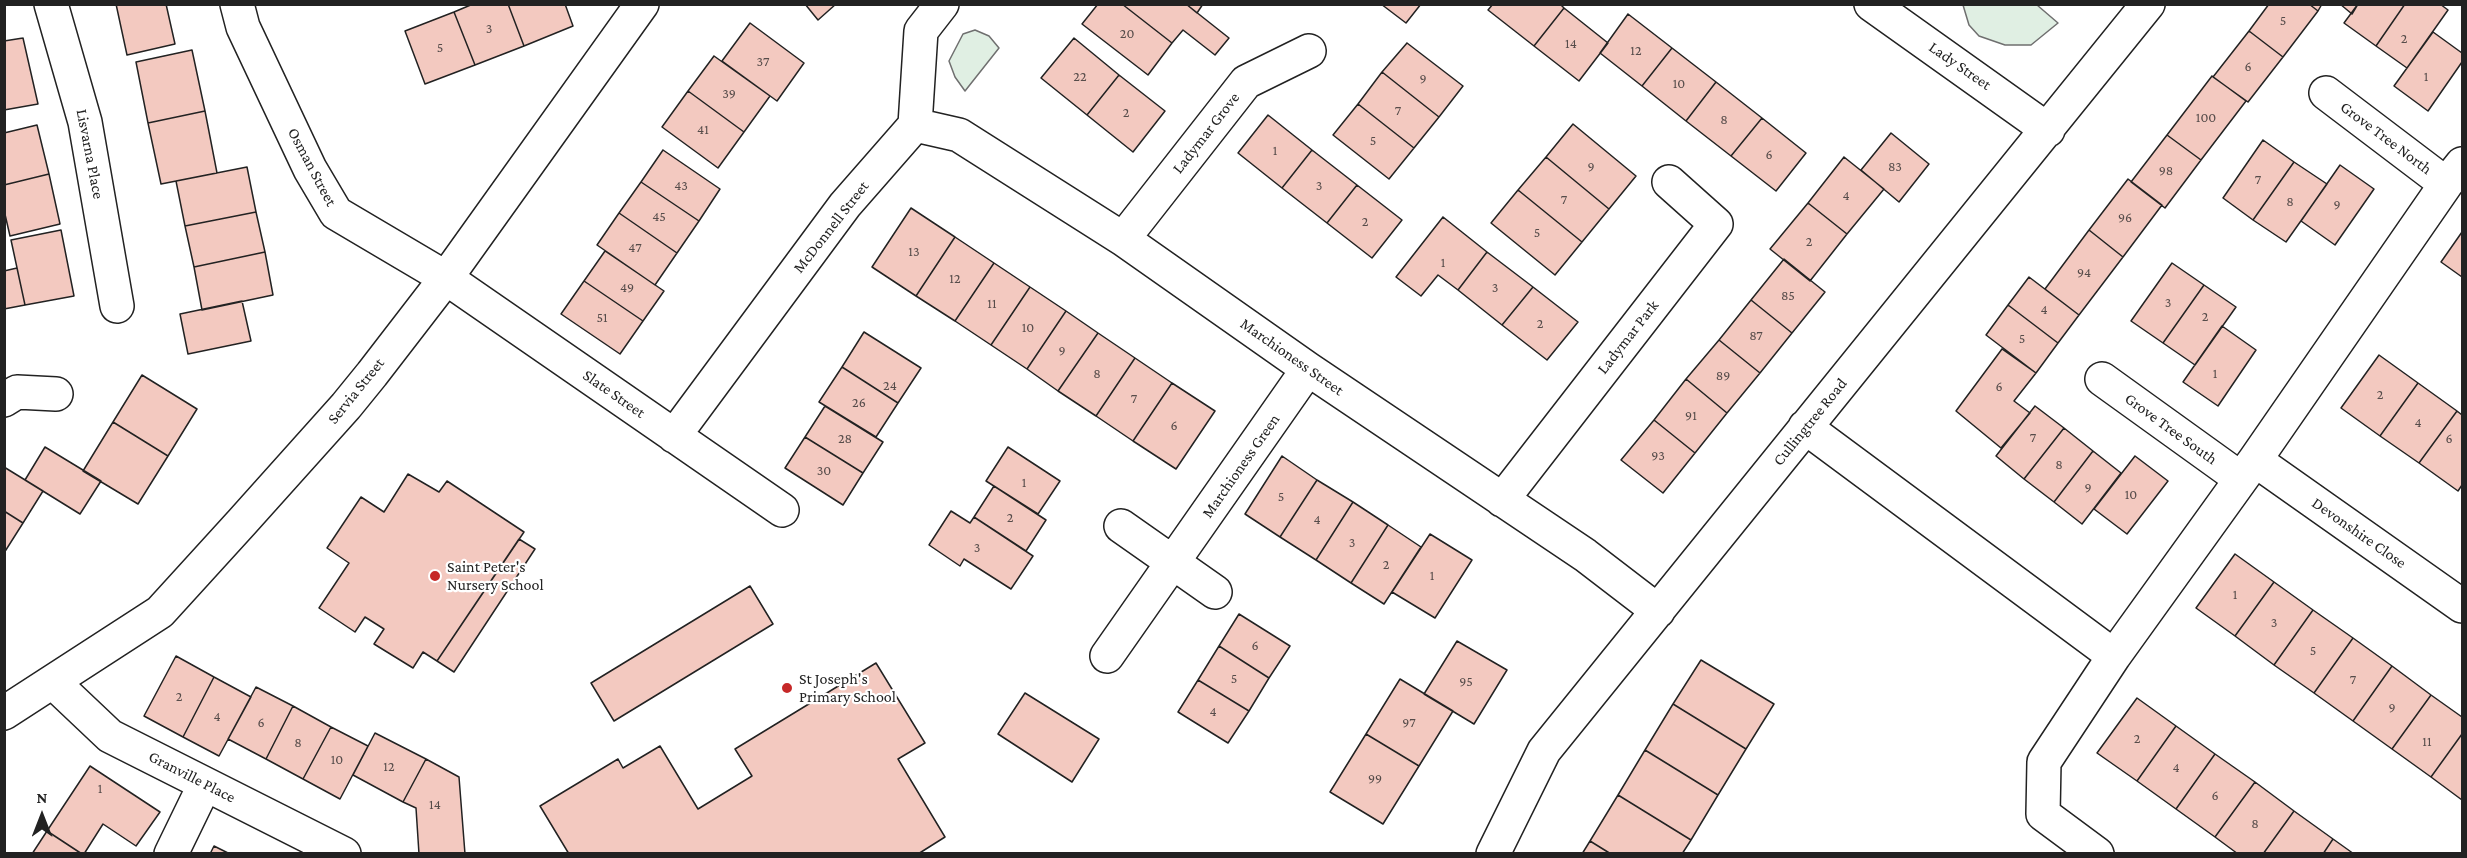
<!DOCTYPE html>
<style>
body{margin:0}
#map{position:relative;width:2467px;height:858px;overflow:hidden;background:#fff;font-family:"Crimson Pro",serif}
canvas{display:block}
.frame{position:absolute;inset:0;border:6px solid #222;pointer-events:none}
.north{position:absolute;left:12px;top:786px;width:60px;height:60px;-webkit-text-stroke:4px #fff;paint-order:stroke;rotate:0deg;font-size:16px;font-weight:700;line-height:24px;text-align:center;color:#222}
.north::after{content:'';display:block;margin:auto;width:21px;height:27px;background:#222;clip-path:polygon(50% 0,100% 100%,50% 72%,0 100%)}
</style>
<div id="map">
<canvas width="2467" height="858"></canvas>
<div class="frame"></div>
<div class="north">N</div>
</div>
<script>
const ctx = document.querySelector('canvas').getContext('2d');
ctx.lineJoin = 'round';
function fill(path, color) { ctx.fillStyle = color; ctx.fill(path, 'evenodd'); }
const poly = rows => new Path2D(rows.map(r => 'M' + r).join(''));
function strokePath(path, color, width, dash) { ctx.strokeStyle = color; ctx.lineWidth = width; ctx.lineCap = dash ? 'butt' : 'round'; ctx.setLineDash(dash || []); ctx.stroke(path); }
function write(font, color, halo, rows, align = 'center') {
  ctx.font = font + ' "Crimson Pro",serif'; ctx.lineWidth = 4.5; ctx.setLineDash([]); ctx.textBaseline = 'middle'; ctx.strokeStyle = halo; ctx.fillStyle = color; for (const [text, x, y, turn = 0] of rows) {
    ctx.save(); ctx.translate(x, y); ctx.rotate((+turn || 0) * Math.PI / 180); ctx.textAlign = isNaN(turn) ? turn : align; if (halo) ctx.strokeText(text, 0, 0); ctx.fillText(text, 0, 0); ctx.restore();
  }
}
const green = poly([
 [1963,5,2037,5,2058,23,2031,45,2005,45,1979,36,1969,25,1963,5],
 [975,30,989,36,999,48,965,91,955,77,949,61,963,34,975,30]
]);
fill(green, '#e0efe3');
strokePath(green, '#6f6f6f', 1.5);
const building = poly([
 [116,4,166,4,175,44,127,55,116,4],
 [473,4,508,4,524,46,475,65,454,12,473,4],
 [508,4,565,4,573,26,524,46,508,4],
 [805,4,836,4,818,20,805,4],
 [1098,4,1122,4,1172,43,1148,75,1082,24,1098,4],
 [1122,4,1186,4,1229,38,1215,55,1183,30,1172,43,1122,4],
 [1186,4,1203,4,1197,13,1186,4],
 [1381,4,1421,4,1406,23,1381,4],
 [1493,4,1560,4,1564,8,1534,46,1488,10,1493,4],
 [2269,4,2309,4,2318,11,2283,57,2249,31,2269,4],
 [2309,4,2322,4,2318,11,2309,4],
 [2340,4,2358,4,2352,14,2340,4],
 [2358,4,2405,4,2376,46,2344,23,2358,4],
 [2405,4,2440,4,2448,10,2407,68,2376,46,2405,4],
 [1564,8,1608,43,1579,81,1534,46,1564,8],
 [454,12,475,65,425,84,405,31,454,12],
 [1628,14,1672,48,1642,86,1600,53,1628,14],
 [750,23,804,63,777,101,722,61,750,23],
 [2249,31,2283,57,2248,102,2213,77,2249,31],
 [2433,32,2462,53,2462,62,2428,111,2394,86,2433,32],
 [23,38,38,104,4,110,4,41,23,38],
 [1074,38,1119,75,1087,115,1041,78,1074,38],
 [1407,43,1463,86,1439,117,1382,72,1407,43],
 [1672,48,1716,82,1686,121,1642,86,1672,48],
 [192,50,205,111,148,123,136,62,192,50],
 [714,56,770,96,744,132,688,91,714,56],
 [1382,72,1439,117,1414,148,1358,104,1382,72],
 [1119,75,1165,111,1133,152,1087,115,1119,75],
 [2212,76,2246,101,2201,160,2167,135,2212,76],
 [1716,82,1762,118,1731,156,1686,121,1716,82],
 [688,91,744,132,718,168,662,127,688,91],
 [1358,104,1414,148,1389,179,1333,135,1358,104],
 [205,111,217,173,161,184,148,123,205,111],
 [1268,115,1312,150,1282,188,1238,153,1268,115],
 [1762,118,1806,153,1776,191,1731,156,1762,118],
 [1573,124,1636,176,1609,209,1546,157,1573,124],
 [37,125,49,174,4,185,4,133,37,125],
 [1891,133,1929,164,1899,202,1861,170,1891,133],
 [2167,135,2201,160,2165,208,2131,182,2167,135],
 [2263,140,2294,162,2253,220,2223,198,2263,140],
 [663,150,720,189,699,221,641,182,663,150],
 [1312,150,1357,185,1327,223,1282,188,1312,150],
 [1546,157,1609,209,1582,242,1518,190,1546,157],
 [1844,157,1884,189,1847,234,1808,203,1844,157],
 [2294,162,2327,184,2286,242,2253,220,2294,162],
 [2340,165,2374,189,2335,245,2301,221,2340,165],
 [247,167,256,212,185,226,176,181,247,167],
 [49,174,60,224,10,236,4,210,4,185,49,174],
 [2128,179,2162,205,2123,257,2089,230,2128,179],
 [641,182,699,221,677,253,619,213,641,182],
 [1357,185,1402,220,1372,258,1327,223,1357,185],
 [1518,190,1582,242,1555,275,1491,223,1518,190],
 [1808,203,1847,234,1810,281,1770,249,1808,203],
 [911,208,955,237,916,296,872,267,911,208],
 [256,212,265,252,194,267,185,226,256,212],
 [619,213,677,253,655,285,597,245,619,213],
 [1443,217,1487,252,1458,290,1438,275,1421,296,1396,277,1443,217],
 [61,230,74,296,25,305,11,240,61,230],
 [2089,230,2123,257,2079,315,2045,289,2089,230],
 [2462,232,2462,277,2441,262,2462,232],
 [955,237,994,263,955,321,916,296,955,237],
 [605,251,664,291,643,321,584,281,605,251],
 [265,252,273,295,202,310,194,267,265,252],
 [1487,252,1533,287,1502,325,1458,290,1487,252],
 [1784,259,1825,292,1792,333,1751,300,1784,259],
 [994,263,1030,287,991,345,955,321,994,263],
 [2172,263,2204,285,2163,343,2131,321,2172,263],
 [17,268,25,305,4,309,4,271,17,268],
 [2029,277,2079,315,2058,343,2008,305,2029,277],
 [584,281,643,321,620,354,561,314,584,281],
 [2204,285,2236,307,2195,365,2163,343,2204,285],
 [1030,287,1066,311,1027,369,991,345,1030,287],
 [1533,287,1578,322,1547,360,1502,325,1533,287],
 [1751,300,1792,333,1760,373,1719,340,1751,300],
 [242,301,251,341,188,354,180,314,242,301],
 [2008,305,2058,343,2036,373,1986,335,2008,305],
 [1066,311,1098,333,1058,391,1027,369,1066,311],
 [2222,326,2256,350,2218,406,2183,382,2222,326],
 [864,332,921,368,898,403,842,367,864,332],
 [1098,333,1135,358,1096,416,1058,391,1098,333],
 [1719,340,1760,373,1727,413,1686,379,1719,340],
 [2002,349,2036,373,2014,401,2030,413,2001,448,1956,411,2002,349],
 [2379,355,2418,383,2380,436,2341,408,2379,355],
 [1135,358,1172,383,1133,441,1096,416,1135,358],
 [842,367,898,403,876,437,819,402,842,367],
 [142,375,197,409,168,456,113,422,142,375],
 [1686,379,1727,413,1695,453,1654,420,1686,379],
 [1172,383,1215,411,1176,469,1133,441,1172,383],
 [2418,383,2457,411,2419,463,2380,436,2418,383],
 [825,406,883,442,863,473,805,437,825,406],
 [2035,406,2064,428,2024,479,1996,456,2035,406],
 [2457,411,2462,415,2462,485,2458,491,2419,463,2457,411],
 [1654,420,1695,453,1663,493,1621,460,1654,420],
 [113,422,168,456,138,504,83,471,113,422],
 [2064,428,2093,451,2054,502,2024,479,2064,428],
 [805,437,863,473,843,505,785,468,805,437],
 [45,447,101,481,80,514,25,480,45,447],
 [1008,447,1060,481,1038,514,986,481,1008,447],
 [2093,451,2121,473,2082,524,2054,502,2093,451],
 [1282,456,1317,480,1280,537,1245,514,1282,456],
 [2135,456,2168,481,2127,534,2094,509,2135,456],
 [4,467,43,491,23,523,4,511,4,467],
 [408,474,439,492,447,481,524,532,437,661,423,652,413,668,374,644,384,629,365,617,355,632,319,608,349,563,327,548,361,497,384,512,408,474],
 [1317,480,1353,502,1316,560,1280,537,1317,480],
 [994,486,1046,520,1026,551,974,517,994,486],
 [1353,502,1388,525,1351,583,1316,560,1353,502],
 [4,511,23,523,4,553,4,511],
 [951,511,970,523,974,517,1033,556,1011,589,964,559,960,566,929,545,951,511],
 [1388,525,1421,547,1384,604,1351,583,1388,525],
 [1430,534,1472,560,1435,618,1392,592,1430,534],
 [519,539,535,549,454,672,437,661,519,539],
 [2235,554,2274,582,2235,636,2196,608,2235,554],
 [2274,582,2313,610,2274,665,2235,636,2274,582],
 [750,586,773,624,614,721,591,683,750,586],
 [2313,610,2353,638,2314,693,2274,665,2313,610],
 [1239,614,1290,646,1269,678,1219,646,1239,614],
 [2353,638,2392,666,2353,721,2314,693,2353,638],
 [1457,641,1507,670,1474,724,1424,694,1457,641],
 [1219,646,1269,678,1249,711,1198,680,1219,646],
 [176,656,214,677,183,737,144,716,176,656],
 [1701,660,1774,704,1746,749,1673,704,1701,660],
 [876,663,925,743,898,759,945,837,918,854,569,854,540,806,618,759,623,768,660,746,698,809,752,776,735,749,876,663],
 [2392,666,2431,695,2392,749,2353,721,2392,666],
 [214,677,251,697,219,756,183,737,214,677],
 [1400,679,1453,711,1419,766,1366,734,1400,679],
 [1198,680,1249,711,1228,743,1178,712,1198,680],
 [256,687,293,706,266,759,228,739,256,687],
 [1025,693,1099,739,1072,782,998,734,1025,693],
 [2431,695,2462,717,2462,734,2431,777,2392,749,2431,695],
 [2137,698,2176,726,2137,781,2097,753,2137,698],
 [1673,704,1746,749,1718,795,1645,750,1673,704],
 [293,706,331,727,303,779,266,759,293,706],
 [2176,726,2215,754,2176,809,2137,781,2176,726],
 [331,727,368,746,340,799,303,779,331,727],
 [375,733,426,759,403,802,353,775,375,733],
 [1366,734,1419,766,1383,824,1330,792,1366,734],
 [2462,734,2462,800,2431,777,2462,734],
 [1645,750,1718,795,1691,840,1618,795,1645,750],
 [2215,754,2255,782,2215,837,2176,809,2215,754],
 [426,759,459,777,465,854,419,854,416,808,403,802,426,759],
 [90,766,160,812,136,846,103,824,84,854,82,854,47,831,90,766],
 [2255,782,2294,811,2263,854,2238,854,2215,837,2255,782],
 [1618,795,1691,840,1682,854,1611,854,1590,841,1618,795],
 [2294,811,2333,839,2323,854,2263,854,2294,811],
 [47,831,82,854,32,854,47,831],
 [2333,839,2354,854,2323,854,2333,839],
 [1590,841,1611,854,1582,854,1590,841],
 [214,846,230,854,210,854,214,846]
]);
fill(building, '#f3c9c0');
strokePath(building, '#222', 1.5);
const minor = poly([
 [51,4,85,122,117,306],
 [237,4,243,27,310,169,336,213,446,278,782,510],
 [1871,4,2048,130],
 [2326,93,2446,184],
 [915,125,959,135,1123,239,1308,369,1585,555,1658,611],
 [1123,239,1246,82,1309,51],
 [2102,379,2241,479],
 [4,400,17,392,56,394],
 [1805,427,2114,656],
 [674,436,845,205,915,125,921,31,942,4],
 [2255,460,2462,606],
 [1502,500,1716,224,1669,182],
 [1121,526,1215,592],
 [1107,656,1308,369],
 [54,683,110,736,344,854],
 [4,713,160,612,242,522,346,406,372,374,446,278,642,4],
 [171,854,205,784],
 [1493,854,1544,751,2148,4],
 [2097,854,2043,814,2044,762,2114,656,2255,460,2446,184,2462,164]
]);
strokePath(minor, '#222', 36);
strokePath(minor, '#fff', 33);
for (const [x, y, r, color] of [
 [435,576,6,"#c62828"],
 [787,688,6,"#c62828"]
]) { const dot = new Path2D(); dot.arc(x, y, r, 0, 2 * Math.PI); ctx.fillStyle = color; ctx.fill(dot); strokePath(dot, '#fff', 2); }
write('14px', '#564c4a', null, [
 ["5",2283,21],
 ["3",489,29],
 ["20",1127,34],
 ["2",2404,39],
 ["14",1571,44],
 ["5",440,48],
 ["12",1636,51],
 ["37",763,62],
 ["6",2248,67],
 ["22",1080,77],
 ["1",2426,77],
 ["9",1423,79],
 ["10",1679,84],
 ["39",729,94],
 ["7",1398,111],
 ["2",1126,113],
 ["100",2206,118],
 ["8",1724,120],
 ["41",703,130],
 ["5",1373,141],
 ["1",1275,151],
 ["6",1769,155],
 ["9",1591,167],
 ["83",1895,167],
 ["98",2166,171],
 ["7",2258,180],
 ["43",681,186],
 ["3",1319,186],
 ["4",1846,196],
 ["7",1564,200],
 ["8",2290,202],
 ["9",2337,205],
 ["45",659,217],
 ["96",2125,218],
 ["2",1365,222],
 ["5",1537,233],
 ["2",1809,242],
 ["47",635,248],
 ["13",914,252],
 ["1",1443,263],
 ["94",2084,273],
 ["12",955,279],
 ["49",627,288],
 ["3",1495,288],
 ["85",1788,296],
 ["3",2168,303],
 ["11",992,304],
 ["4",2044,310],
 ["2",2205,317],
 ["51",602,318],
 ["2",1540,324],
 ["10",1028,328],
 ["87",1756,336],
 ["5",2022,339],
 ["9",1062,351],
 ["8",1097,374],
 ["1",2215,374],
 ["89",1723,376],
 ["24",890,386],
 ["6",1999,387],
 ["2",2380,395],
 ["7",1134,399],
 ["26",859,403],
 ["91",1691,416],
 ["4",2418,423],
 ["6",1174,426],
 ["7",2033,438],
 ["28",845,439],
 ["6",2449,439],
 ["93",1658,456],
 ["8",2059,465],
 ["30",824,471],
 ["1",1024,483],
 ["9",2088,488],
 ["10",2131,495],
 ["5",1281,497],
 ["2",1010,518],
 ["4",1317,520],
 ["3",1352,543],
 ["3",977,548],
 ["2",1386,565],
 ["1",1432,576],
 ["1",2235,595],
 ["3",2274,623],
 ["6",1255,646],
 ["5",2313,651],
 ["5",1234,679],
 ["7",2353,680],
 ["95",1466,682],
 ["2",179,697],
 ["9",2392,708],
 ["4",1213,712],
 ["4",217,717],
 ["6",261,723],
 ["97",1409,723],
 ["2",2137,739],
 ["11",2427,742],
 ["8",298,743],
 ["10",337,760],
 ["12",389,767],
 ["4",2176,768],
 ["99",1375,779],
 ["1",100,789],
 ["6",2215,796],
 ["14",435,805],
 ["8",2255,824]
]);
write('16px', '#222', '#fff', [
 ["Lady Street",1960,66,35],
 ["Ladymar Grove",1206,133,-52],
 ["Grove Tree North",2386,138,37],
 ["Lisvarna Place",90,154,79],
 ["Osman Street",312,167,62],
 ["McDonnell Street",831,227,-52],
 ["Ladymar Park",1628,337,-52],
 ["Marchioness Street",1292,357,35],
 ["Servia Street",356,391,-51],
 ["Slate Street",614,394,35],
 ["Cullingtree Road",1810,422,-51],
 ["Grove Tree South",2171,429,36],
 ["Marchioness Green",1241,466,-55],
 ["Devonshire Close",2359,533,35],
 ["Granville Place",192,777,27]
]);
write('16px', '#222', '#fff', [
 ["Saint Peter's",447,567],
 ["Nursery School",447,585],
 ["St Joseph's",799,679],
 ["Primary School",799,697]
], 'left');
</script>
